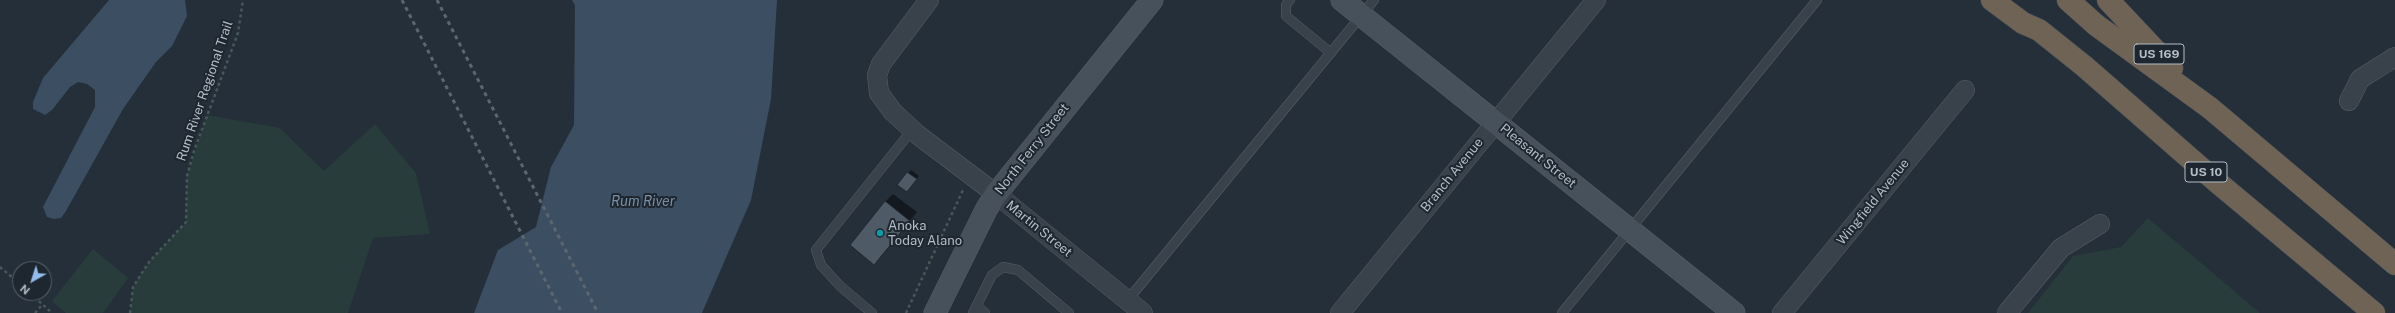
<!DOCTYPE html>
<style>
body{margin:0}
#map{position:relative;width:2395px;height:313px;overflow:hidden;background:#252f39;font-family:"Public Sans",sans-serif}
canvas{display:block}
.north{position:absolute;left:12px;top:261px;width:40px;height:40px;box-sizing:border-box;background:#1e262f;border:1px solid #5a626b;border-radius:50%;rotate:219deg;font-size:11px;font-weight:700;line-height:16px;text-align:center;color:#b4bcc5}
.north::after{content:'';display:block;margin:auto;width:14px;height:18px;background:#92bded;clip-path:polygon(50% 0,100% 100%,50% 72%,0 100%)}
</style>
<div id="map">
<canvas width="2395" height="313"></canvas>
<div class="north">N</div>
</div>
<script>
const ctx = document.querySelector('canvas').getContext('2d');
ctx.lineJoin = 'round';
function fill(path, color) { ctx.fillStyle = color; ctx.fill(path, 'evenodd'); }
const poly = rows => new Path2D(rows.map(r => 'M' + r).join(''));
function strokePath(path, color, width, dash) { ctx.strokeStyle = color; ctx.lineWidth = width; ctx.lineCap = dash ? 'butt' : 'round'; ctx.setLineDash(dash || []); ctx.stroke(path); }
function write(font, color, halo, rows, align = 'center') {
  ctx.font = font + ' "Public Sans",sans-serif'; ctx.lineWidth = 4; ctx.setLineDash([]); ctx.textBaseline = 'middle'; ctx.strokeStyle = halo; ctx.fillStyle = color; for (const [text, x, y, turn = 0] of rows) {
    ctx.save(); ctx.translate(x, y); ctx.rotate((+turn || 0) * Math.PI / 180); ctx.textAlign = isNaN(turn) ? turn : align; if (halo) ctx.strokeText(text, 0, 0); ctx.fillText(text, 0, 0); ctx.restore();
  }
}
fill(poly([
 [207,115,280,128,324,171,375,124,416,173,430,234,373,238,348,313,130,313,133,287,149,262,186,222,187,176],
 [2148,218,2260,313,2028,313,2073,256,2121,247],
 [93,249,128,278,103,313,66,313,52,301]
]), '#283c3b');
fill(poly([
 [109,0,185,0,187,16,172,46,156,62,123,109,66,211,61,218,54,219,47,217,43,207,95,107,95,90,87,84,78,82,70,87,52,110,45,115,33,109,33,102,43,78],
 [572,0,777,0,771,99,751,200,702,313,474,313,498,250,536,227,551,167,574,125,575,5]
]), '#3c4e61');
fill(poly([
 [911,170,919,176,909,188,899,185],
 [893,194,917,212,874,264,885,202]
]), '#0007');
const building = poly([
 [907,172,917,179,907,192,897,185,907,172],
 [885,201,910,221,874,265,850,245,885,201]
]);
fill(building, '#4e5a65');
strokePath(building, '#202831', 1);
const lane = poly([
 [1290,0,1286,5,1286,16,1331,53],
 [1127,301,1374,0],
 [977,306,985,313],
 [872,313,840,286,821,265,816,250,912,130],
 [973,313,992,275,1003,267,1018,270,1069,313],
 [1562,313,1817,0]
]);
const street = poly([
 [929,0,881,64,877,75,879,93,893,112,918,135,996,194,1143,313],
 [2349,101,2360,79,2395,57],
 [1340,313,1596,0],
 [1782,313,1965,90],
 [2007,313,2061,248,2100,224]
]);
const secondary = poly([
 [1342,0,1734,313],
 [935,313,986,210,996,194,1152,0]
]);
const highway = poly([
 [1992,0,2023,23,2039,30,2084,66,2217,182,2374,313],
 [2068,0,2096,25,2210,108,2395,264],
 [2108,0,2172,68]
]);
strokePath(lane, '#575f68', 10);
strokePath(street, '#575f68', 20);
strokePath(secondary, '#575f68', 23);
strokePath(highway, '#444c55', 23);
strokePath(poly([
 [0,267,20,284],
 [30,293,52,313],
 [35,313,43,304],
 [130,313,133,287,149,262,186,222,187,176,194,151,238,33,243,0],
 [906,313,963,190]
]), '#475859', 2.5, [3, 3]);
strokePath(lane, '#39414a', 9);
strokePath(street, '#39414a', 19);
strokePath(secondary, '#47515c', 22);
strokePath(highway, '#6f6356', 22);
strokePath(poly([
 [402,0,562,313],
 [437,0,598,313]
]), '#5b6670', 3, [4, 4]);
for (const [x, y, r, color] of [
 [880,233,4,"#0f9aa8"]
]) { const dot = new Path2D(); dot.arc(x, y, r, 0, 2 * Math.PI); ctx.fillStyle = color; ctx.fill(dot); strokePath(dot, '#1e262f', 1.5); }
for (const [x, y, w] of [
 [2159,54,50],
 [2206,172,42]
]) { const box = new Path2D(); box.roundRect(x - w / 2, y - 10, w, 20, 3); ctx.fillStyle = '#1e262f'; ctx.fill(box); strokePath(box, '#b4bcc5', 1); }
write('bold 12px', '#b4bcc5', null, [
 ["US 169",2159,54],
 ["US 10",2206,172]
]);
write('13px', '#b4bcc5', '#1e262f', [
 ["Rum River Regional Trail",205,91,-71],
 ["North Ferry Street",1032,149,-52],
 ["Pleasant Street",1538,156,39],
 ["Branch Avenue",1452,175,-51],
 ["Wingfield Avenue",1873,202,-51],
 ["Martin Street",1039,229,39]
]);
write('13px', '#b4bcc5', '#1e262f', [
 ["Anoka",888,226],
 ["Today Alano",888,241]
], 'left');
write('italic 14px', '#788fa6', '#1e262f', [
 ["Rum River",643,202]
]);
</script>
